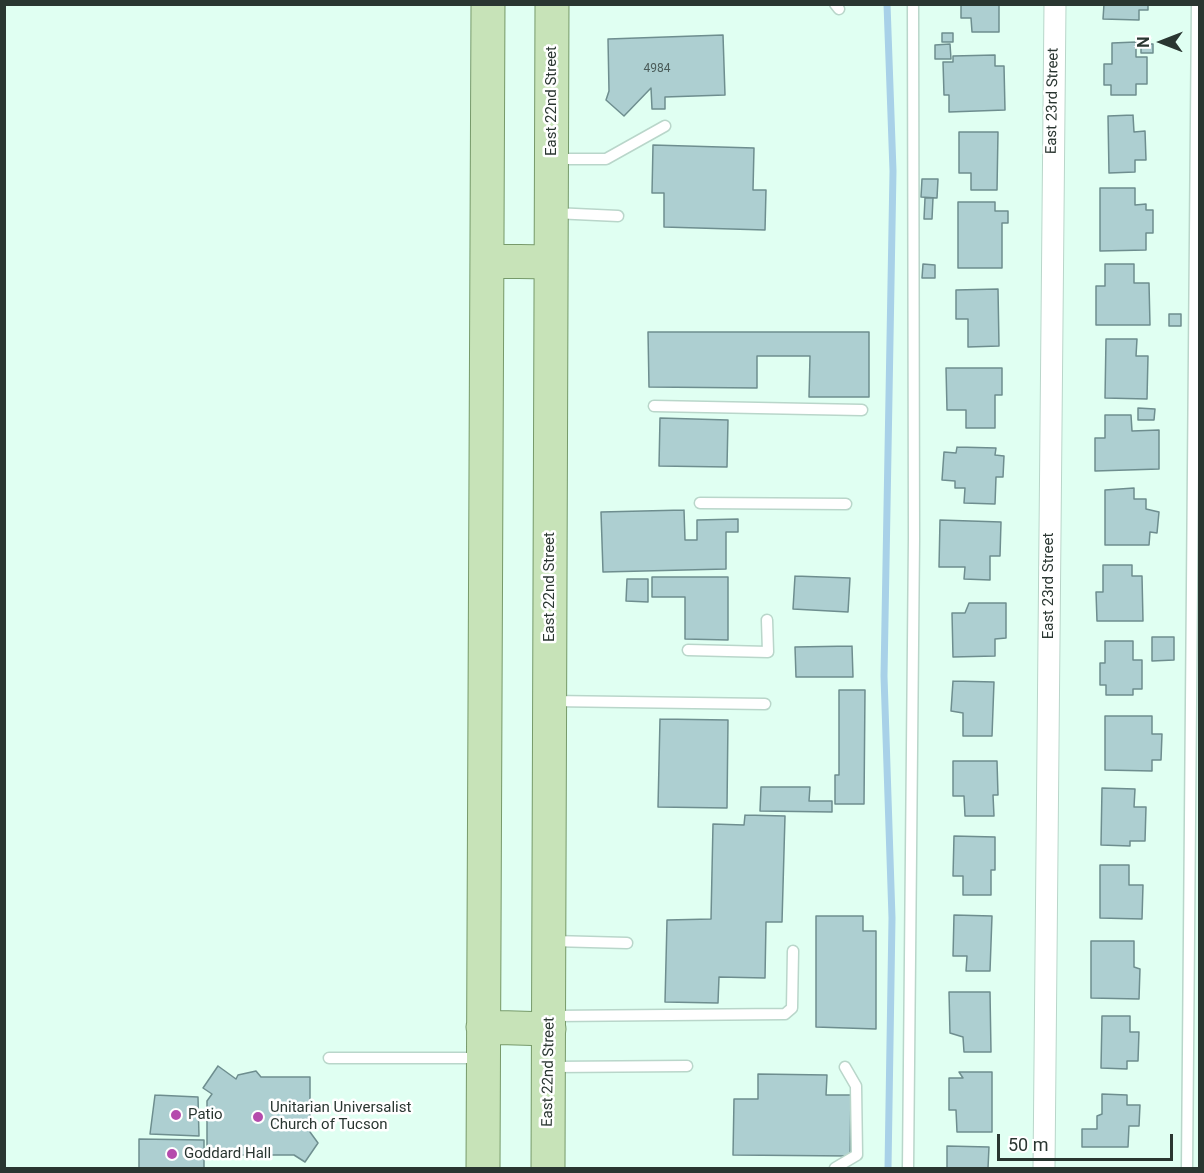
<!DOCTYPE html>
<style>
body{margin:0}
#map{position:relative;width:1204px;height:1173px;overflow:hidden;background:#e0fff2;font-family:Roboto,sans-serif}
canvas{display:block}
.frame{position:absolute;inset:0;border:6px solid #2a3631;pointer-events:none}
.north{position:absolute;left:1132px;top:12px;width:60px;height:60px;-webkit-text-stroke:4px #fff;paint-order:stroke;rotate:270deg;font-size:16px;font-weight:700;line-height:24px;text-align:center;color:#2a3631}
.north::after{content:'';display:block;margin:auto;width:21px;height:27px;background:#2a3631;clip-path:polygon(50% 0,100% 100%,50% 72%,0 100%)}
.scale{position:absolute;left:997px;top:1134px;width:176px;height:27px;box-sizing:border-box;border:3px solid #2a3631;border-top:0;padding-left:8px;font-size:18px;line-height:21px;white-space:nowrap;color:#2a3631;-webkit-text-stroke:4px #fff;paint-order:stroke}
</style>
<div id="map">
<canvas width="1204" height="1173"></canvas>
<div class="frame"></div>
<div class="north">N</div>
<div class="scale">50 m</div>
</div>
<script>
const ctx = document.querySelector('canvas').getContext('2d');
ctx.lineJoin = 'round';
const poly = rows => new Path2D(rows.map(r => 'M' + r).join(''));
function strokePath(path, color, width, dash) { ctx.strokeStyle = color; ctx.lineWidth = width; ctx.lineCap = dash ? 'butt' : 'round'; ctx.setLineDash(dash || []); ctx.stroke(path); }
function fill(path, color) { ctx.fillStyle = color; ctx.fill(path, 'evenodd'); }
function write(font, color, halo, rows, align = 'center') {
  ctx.font = font + ' Roboto,sans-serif'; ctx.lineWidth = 5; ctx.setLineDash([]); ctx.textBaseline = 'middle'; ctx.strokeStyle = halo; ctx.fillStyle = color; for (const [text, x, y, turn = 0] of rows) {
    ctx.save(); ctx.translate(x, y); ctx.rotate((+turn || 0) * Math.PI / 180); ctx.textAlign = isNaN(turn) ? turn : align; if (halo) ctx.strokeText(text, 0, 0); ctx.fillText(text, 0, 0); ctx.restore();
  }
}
strokePath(poly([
 [887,4,893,171,884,676,892,918,888,1168]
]), '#a8d1e8', 7);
const building = poly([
 [961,4,999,4,999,32,972,32,971,18,961,18,961,4],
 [1104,4,1148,4,1148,10,1139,10,1139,20,1103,19,1104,4],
 [942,33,953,33,953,42,942,42,942,33],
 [723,35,725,95,665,97,665,109,652,109,651,88,624,116,606,100,609,91,608,39,723,35],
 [1136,42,1136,57,1147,57,1147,84,1136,84,1136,95,1111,95,1111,85,1104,85,1104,64,1112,64,1112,43,1136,42],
 [950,44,951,59,935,59,935,45,950,44],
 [1141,44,1153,44,1153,53,1141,53,1141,44],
 [995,55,995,66,1004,66,1005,110,949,112,949,95,944,95,943,62,953,62,953,56,995,55],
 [1133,115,1134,132,1145,131,1146,160,1135,160,1135,172,1109,173,1108,116,1133,115],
 [959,132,998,132,997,190,971,190,971,173,959,173,959,132],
 [653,145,754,148,753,190,766,190,765,230,664,227,664,193,652,193,653,145],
 [922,179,938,179,937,198,921,197,922,179],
 [1100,188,1135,188,1135,205,1146,204,1146,210,1153,210,1153,233,1146,233,1146,250,1100,251,1100,188],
 [925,198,933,198,932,219,924,219,925,198],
 [958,202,995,202,995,211,1008,211,1008,223,1002,223,1002,268,958,268,958,202],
 [923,264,935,265,935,278,922,278,923,264],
 [1105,264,1134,264,1134,283,1149,283,1150,325,1096,325,1096,286,1105,286,1105,264],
 [998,289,999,346,968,347,968,319,956,319,956,290,998,289],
 [1169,314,1181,314,1181,326,1169,326,1169,314],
 [648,332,869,332,869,397,809,397,810,356,757,356,757,388,649,387,648,332],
 [1106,339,1137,339,1136,356,1148,356,1147,399,1105,398,1106,339],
 [946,368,1002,368,1002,395,995,395,995,428,966,428,966,410,947,410,946,368],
 [1138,408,1155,409,1154,420,1138,420,1138,408],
 [1105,415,1131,415,1132,431,1159,430,1159,469,1095,471,1095,438,1105,438,1105,415],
 [660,418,728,420,727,467,659,466,660,418],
 [957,447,996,448,995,455,1004,456,1003,477,996,477,995,504,964,503,965,488,955,488,955,481,942,480,944,452,956,453,957,447],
 [1134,488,1134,499,1146,499,1146,509,1159,512,1157,533,1150,532,1149,545,1105,545,1105,490,1134,488],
 [684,510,685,540,697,540,697,520,738,519,738,532,726,532,726,569,603,572,601,512,684,510],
 [940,520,1001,522,1000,556,990,556,990,580,964,579,965,567,939,567,940,520],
 [1103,565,1132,565,1132,576,1142,576,1143,621,1097,621,1096,592,1103,592,1103,565],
 [795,576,850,578,848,612,793,609,795,576],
 [652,577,728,577,728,640,685,639,685,597,652,597,652,577],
 [627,579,648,579,648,602,626,601,627,579],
 [969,603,1006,603,1006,638,995,639,995,656,953,657,952,613,965,613,969,603],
 [1152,637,1174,637,1174,660,1152,661,1152,637],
 [1105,641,1133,641,1133,660,1142,660,1142,689,1133,689,1133,695,1106,695,1106,685,1100,685,1100,663,1105,663,1105,641],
 [852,646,853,677,796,677,795,647,852,646],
 [953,681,994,682,992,736,963,736,963,713,951,711,953,681],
 [839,690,865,690,864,804,835,804,835,775,839,775,839,690],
 [1105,716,1152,716,1152,734,1162,734,1161,760,1152,760,1152,771,1105,770,1105,716],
 [660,719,728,720,727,808,658,807,660,719],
 [953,761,997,761,998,795,993,795,994,816,965,816,964,796,953,796,953,761],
 [761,787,810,787,809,801,832,801,832,812,760,811,761,787],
 [1102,788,1135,789,1134,807,1146,807,1145,841,1130,841,1130,846,1101,845,1102,788],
 [745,815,785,816,782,922,766,922,765,978,719,977,718,1003,665,1002,667,920,711,919,713,824,744,825,745,815],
 [954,836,995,837,995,870,991,870,991,895,963,895,963,876,953,876,954,836],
 [1100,865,1129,865,1129,885,1143,885,1142,919,1100,918,1100,865],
 [954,915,992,916,990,971,966,971,967,956,953,956,954,915],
 [816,916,863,916,863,931,876,931,876,1029,816,1027,816,916],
 [1091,941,1134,941,1134,967,1140,969,1139,999,1091,998,1091,941],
 [949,992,990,992,991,1052,964,1052,963,1037,950,1033,949,992],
 [1102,1016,1130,1016,1130,1032,1139,1032,1138,1061,1127,1061,1127,1069,1101,1068,1102,1016],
 [218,1066,236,1079,238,1075,256,1071,261,1077,310,1077,310,1132,318,1143,305,1162,294,1155,213,1155,207,1145,207,1101,212,1094,203,1088,218,1066],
 [959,1072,992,1072,992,1132,957,1132,956,1110,949,1110,949,1078,963,1078,959,1072],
 [758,1074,827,1075,826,1095,851,1095,850,1156,733,1155,734,1099,758,1099,758,1074],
 [1102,1094,1127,1095,1127,1105,1140,1105,1139,1126,1129,1126,1128,1147,1082,1147,1082,1129,1097,1129,1097,1116,1102,1114,1102,1094],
 [155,1095,198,1097,199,1136,150,1134,155,1095],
 [139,1139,204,1140,204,1168,139,1168,139,1139],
 [947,1146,989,1147,988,1168,947,1168,947,1146]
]);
fill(building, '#adcfd1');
strokePath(building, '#6e8e8f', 1.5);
const lane = poly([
 [835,4,839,9],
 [555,159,606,159,665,126],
 [554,213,618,216],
 [654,406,862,410],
 [700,503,846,504],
 [688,650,768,652,767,620],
 [552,701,765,704],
 [553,941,627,943],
 [553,1016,785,1014,792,1008,793,951],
 [329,1058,479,1058],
 [552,1067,687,1066],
 [835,1168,857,1155,856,1086,845,1067],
 [908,1168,914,538,913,4],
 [1187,1168,1197,4]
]);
const street = poly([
 [1044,1168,1055,4]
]);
const primary = poly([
 [487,261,551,262],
 [483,1027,549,1029],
 [483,1168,488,4],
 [548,1168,552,4]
]);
strokePath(lane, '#b9d6ca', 13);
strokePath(street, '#b9d6ca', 23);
strokePath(primary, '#779a6a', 35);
strokePath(lane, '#fff', 10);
strokePath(street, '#fff', 21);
strokePath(primary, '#c7e3b8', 33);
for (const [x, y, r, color] of [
 [176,1115,6,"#b54bac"],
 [258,1117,6,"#b54bac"],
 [172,1154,6,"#b54bac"]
]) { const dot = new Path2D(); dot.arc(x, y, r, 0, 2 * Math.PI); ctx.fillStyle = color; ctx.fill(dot); strokePath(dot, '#fff', 2); }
write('12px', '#4b5c59', null, [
 ["4984",657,69]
]);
write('15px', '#2a3631', '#fff', [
 ["East 22nd Street",552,101,-90],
 ["East 23rd Street",1053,101,-89],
 ["East 23rd Street",1049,586,-90],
 ["East 22nd Street",550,587,-90],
 ["East 22nd Street",549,1072,-89]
]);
write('15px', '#2a3631', '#fff', [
 ["Unitarian Universalist",270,1108],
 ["Church of Tucson",270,1125],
 ["Patio",188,1115],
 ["Goddard Hall",184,1154]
], 'left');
</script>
